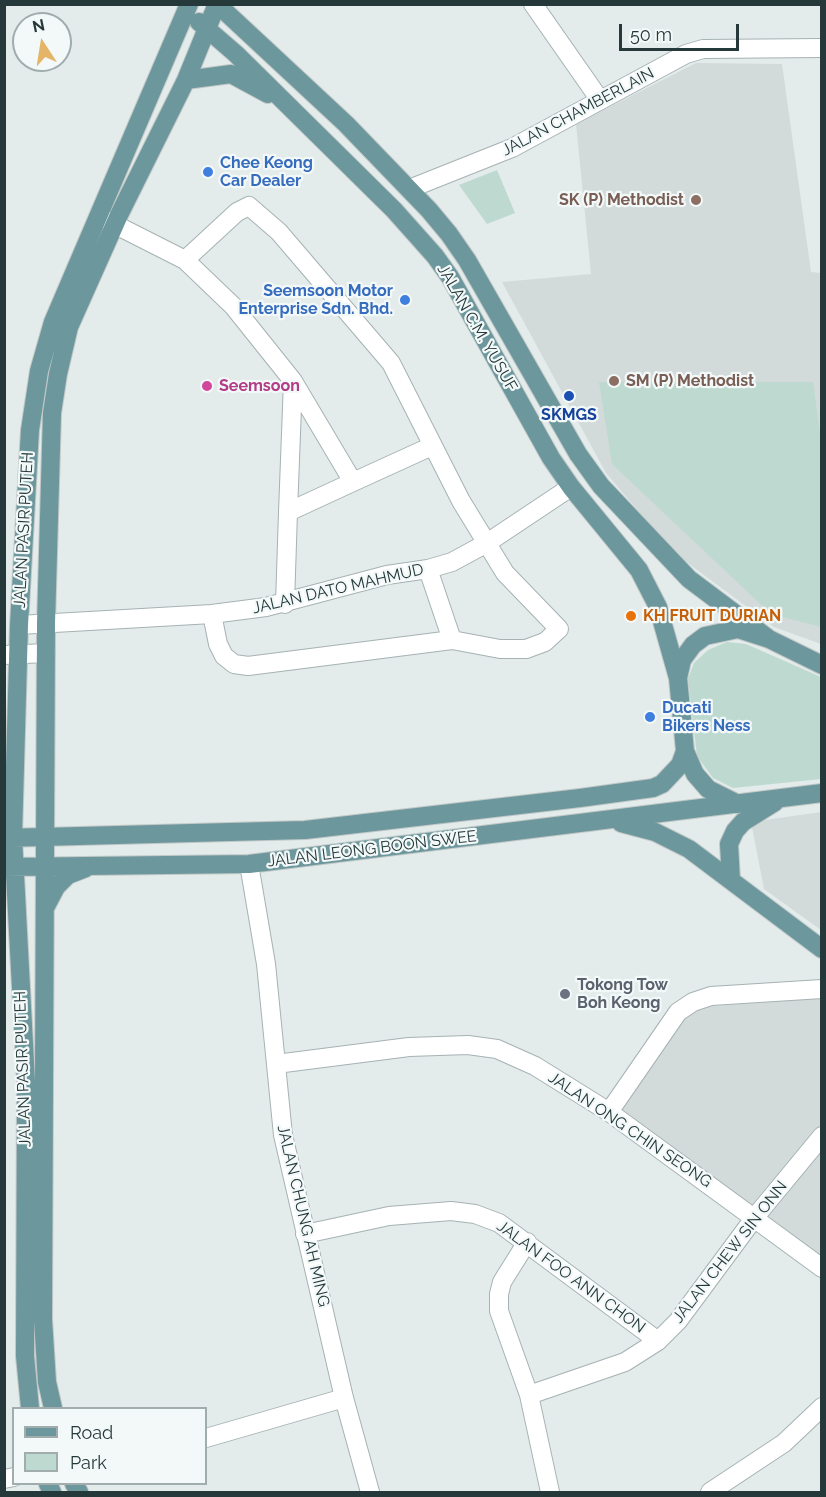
<!DOCTYPE html>
<style>
body{margin:0}
#map{position:relative;width:826px;height:1497px;overflow:hidden;background:#e3ebeb;font-family:Raleway,sans-serif}
canvas{display:block}
.frame{position:absolute;inset:0;border:6px solid #25393b;pointer-events:none}
.legend{position:absolute;left:12px;top:1407px;width:195px;height:78px;box-sizing:border-box;background:#f3f8f8;border:2px solid #a1acac;margin:0;padding:8px 10px;list-style:none;font-size:18px;color:#25393b}
.legend li{display:flex;align-items:center;gap:12px;height:30px}
.legend b{width:30px;border:2px solid #a1acac}
.north{position:absolute;left:12px;top:12px;width:60px;height:60px;box-sizing:border-box;background:#f3f8f8;border:2px solid #a1acac;border-radius:50%;rotate:348deg;font-size:16px;font-weight:700;line-height:24px;text-align:center;color:#25393b}
.north::after{content:'';display:block;margin:auto;width:21px;height:27px;background:#e4b469;clip-path:polygon(50% 0,100% 100%,50% 72%,0 100%)}
.scale{position:absolute;left:619px;top:24px;width:120px;height:27px;box-sizing:border-box;border:3px solid #25393b;border-top:0;padding-left:8px;font-size:18px;line-height:21px;white-space:nowrap;color:#25393b;-webkit-text-stroke:4px #f3f8f8;paint-order:stroke}
</style>
<div id="map">
<canvas width="826" height="1497"></canvas>
<div class="frame"></div>
<ul class="legend">
<li><b style="height:8px;background:#6c979c"></b>Road</li>
<li><b style="height:16px;background:#bedad0"></b>Park</li>
</ul>
<div class="north">N</div>
<div class="scale">50 m</div>
</div>
<script>
const ctx = document.querySelector('canvas').getContext('2d');
ctx.lineJoin = 'round';
function fill(path, color) { ctx.fillStyle = color; ctx.fill(path, 'evenodd'); }
const poly = rows => new Path2D(rows.map(r => 'M' + r).join(''));
function strokePath(path, color, width, dash) { ctx.strokeStyle = color; ctx.lineWidth = width; ctx.lineCap = dash ? 'butt' : 'round'; ctx.setLineDash(dash || []); ctx.stroke(path); }
function write(font, color, halo, rows, align = 'center') {
  ctx.font = font + ' Raleway,sans-serif'; ctx.lineWidth = 4.5; ctx.setLineDash([]); ctx.textBaseline = 'middle'; ctx.strokeStyle = halo; ctx.fillStyle = color; for (const [text, x, y, turn = 0] of rows) {
    ctx.save(); ctx.translate(x, y); ctx.rotate((+turn || 0) * Math.PI / 180); ctx.textAlign = isNaN(turn) ? turn : align; if (halo) ctx.strokeText(text, 0, 0); ctx.fillText(text, 0, 0); ctx.restore();
  }
}
fill(poly([
 [696,63,782,64,811,272,821,273,821,644,774,627,673,552,606,473,502,282,591,274,576,124],
 [821,812,821,930,764,889,751,822],
 [821,998,821,1267,608,1113,685,1008]
]), '#d2dbda');
fill(poly([
 [497,170,515,213,487,224,459,185],
 [599,382,813,382,822,448,821,627,771,614,612,464],
 [727,642,746,644,821,677,821,779,733,788,713,778,697,756,688,679,694,663,708,650]
]), '#bedad0');
const minor = poly([
 [533,4,600,100],
 [409,189,512,148,686,54,703,49,822,48],
 [100,217,185,260,233,306,293,381,353,482,288,512,285,604],
 [185,260,237,212,249,206,279,232,391,363,461,501,505,573,559,629,545,642,526,649,500,649,452,640,248,666,234,664,224,656,218,644,212,614],
 [353,482,432,446],
 [288,512,293,381],
 [428,569,452,640],
 [19,625,212,614,266,607,387,575,428,569,452,562,487,543,571,487],
 [4,655,46,653],
 [249,864,266,964,283,1135,344,1398,370,1492],
 [276,1064,409,1047,468,1045,497,1049,535,1066,609,1112,822,1268],
 [609,1112,678,1012,693,1002,711,996,822,989],
 [305,1234,389,1216,451,1211,475,1214,499,1223,658,1341],
 [527,1242,502,1282,499,1294,499,1311,529,1395,550,1492],
 [529,1395,625,1362,658,1341,678,1321,755,1217,822,1136],
 [206,1438,344,1398],
 [4,1479,14,1477],
 [710,1492,784,1443,822,1407]
]);
const major = poly([
 [217,4,346,124,429,210,449,234,467,260,578,454,601,486,689,579,769,639],
 [199,22,236,54,394,210,435,256,450,277,551,458,571,487,639,570,658,607,678,678],
 [186,80,231,74,268,94],
 [738,804,708,789,695,774,685,751,678,678,682,660,693,645,705,636,738,629,769,639,822,665],
 [621,823,655,832,689,849,822,949],
 [4,838,305,830,580,798,653,788,662,784,680,765,685,751],
 [4,867,249,864,822,793],
 [731,880,729,844,735,831,743,822,775,802],
 [45,908,56,887,68,875,86,868],
 [30,1408,25,1356,26,1082,13,837,19,625,30,430,39,371,53,322,189,4],
 [53,1408,47,1382,43,1319,46,623,52,413,58,374,69,327,119,215,186,80,217,4],
 [48,1484,52,1492],
 [74,1484,79,1492]
]);
strokePath(minor, '#a6b2b3', 20);
strokePath(major, '#c2c8c8', 20);
strokePath(minor, '#fff', 18);
strokePath(major, '#6c979c', 18);
for (const [x, y, r, color] of [
 [208,172,6,"#3f7fe0"],
 [696,200,6,"#8d6e63"],
 [405,300,6,"#3f7fe0"],
 [614,381,6,"#8d6e63"],
 [207,386,6,"#d1479c"],
 [569,396,6,"#1a4fb4"],
 [631,616,6,"#e8710a"],
 [650,717,6,"#3f7fe0"],
 [565,994,6,"#6b7280"]
]) { const dot = new Path2D(); dot.arc(x, y, r, 0, 2 * Math.PI); ctx.fillStyle = color; ctx.fill(dot); strokePath(dot, '#f3f8f8', 2); }
write('16px', '#25393b', '#f3f8f8', [
 ["JALAN CHAMBERLAIN",578,112,-28],
 ["JALAN C.M. YUSUF",477,328,60],
 ["JALAN PASIR PUTEH",24,530,-87],
 ["JALAN DATO MAHMUD",338,589,-13],
 ["JALAN LEONG BOON SWEE",372,849,-7],
 ["JALAN PASIR PUTEH",23,1069,-92],
 ["JALAN ONG CHIN SEONG",630,1130,34],
 ["JALAN CHUNG AH MING",303,1216,77],
 ["JALAN CHEW SIN ONN",730,1252,-52],
 ["JALAN FOO ANN CHON",571,1277,36]
]);
write('bold 16px', '#366cbe', '#f3f8f8', [
 ["Chee Keong",220,163],
 ["Car Dealer",220,181],
 ["Seemsoon Motor",393,291,"right"],
 ["Enterprise Sdn. Bhd.",393,309,"right"],
 ["Ducati",662,708],
 ["Bikers Ness",662,726]
], 'left');
write('bold 16px', '#785e54', '#f3f8f8', [
 ["SK (P) Methodist",684,200],
 ["SM (P) Methodist",626,381,"left"]
], 'right');
write('bold 16px', '#b23c85', '#f3f8f8', [
 ["Seemsoon",219,386]
], 'left');
write('bold 16px', '#164399', '#f3f8f8', [
 ["SKMGS",569,415]
]);
write('bold 16px', '#c56008', '#f3f8f8', [
 ["KH FRUIT DURIAN",643,616]
], 'left');
write('bold 16px', '#5b616d', '#f3f8f8', [
 ["Tokong Tow",577,985],
 ["Boh Keong",577,1003]
], 'left');
</script>
